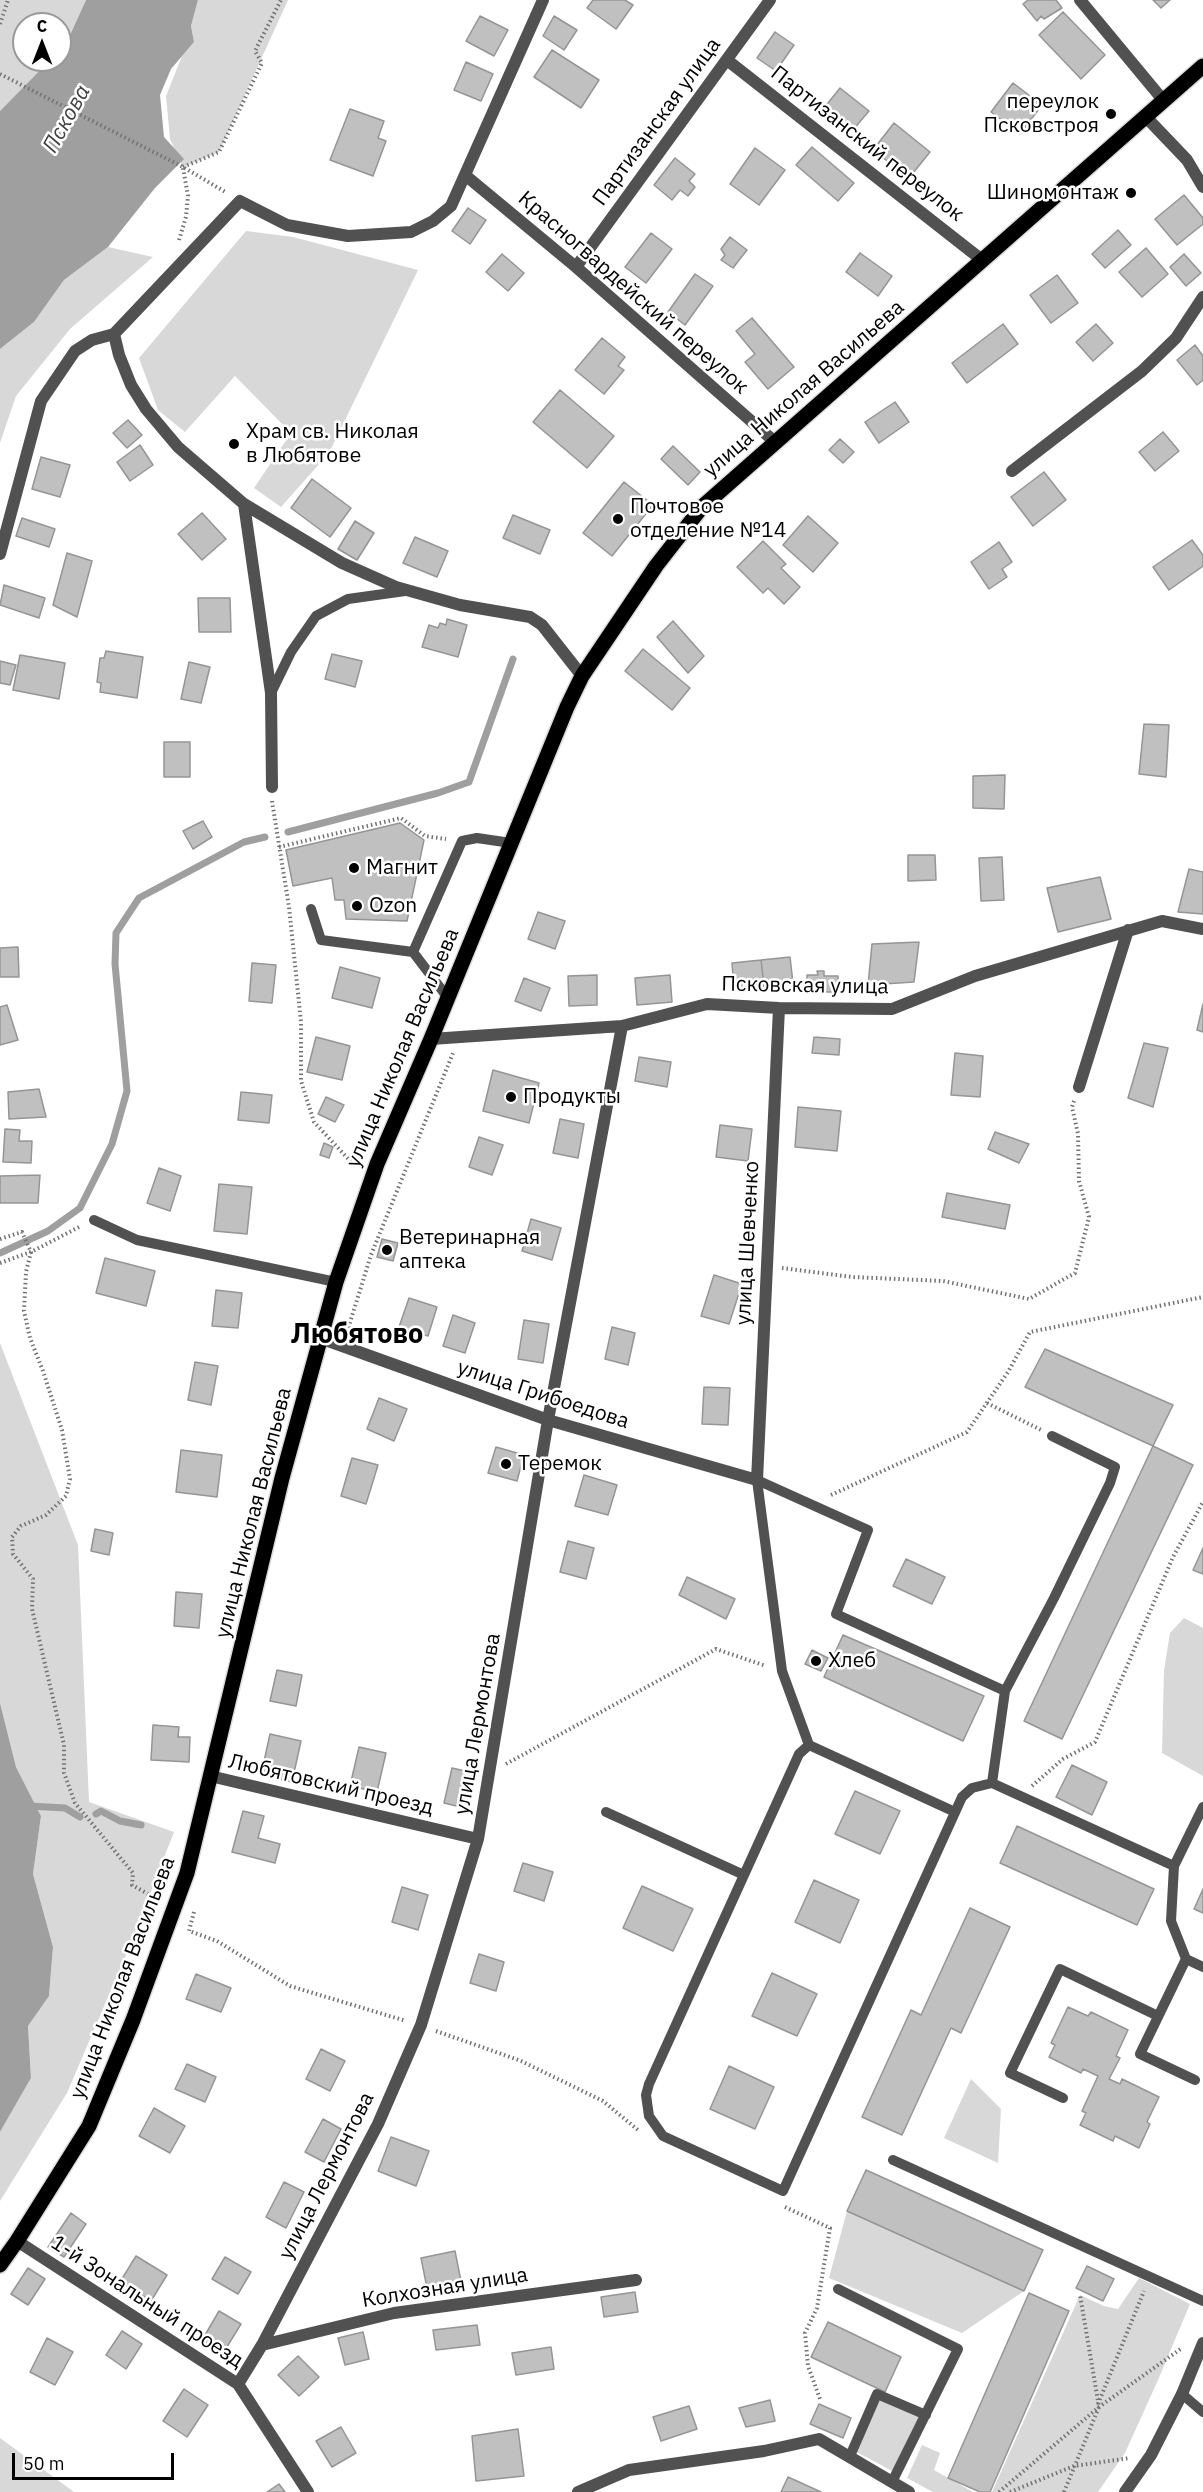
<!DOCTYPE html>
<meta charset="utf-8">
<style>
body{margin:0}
#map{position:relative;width:1203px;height:2492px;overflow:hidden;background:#fff;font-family:"IBM Plex Sans",sans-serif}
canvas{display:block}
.north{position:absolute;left:12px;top:12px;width:60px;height:60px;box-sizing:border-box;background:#fff;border:2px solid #999;border-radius:50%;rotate:0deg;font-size:16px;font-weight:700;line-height:24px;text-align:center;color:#000}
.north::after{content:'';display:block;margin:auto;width:21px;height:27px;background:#000;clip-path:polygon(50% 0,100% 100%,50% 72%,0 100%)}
.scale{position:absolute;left:12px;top:2453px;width:162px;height:27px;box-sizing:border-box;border:3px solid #000;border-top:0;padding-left:8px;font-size:18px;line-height:21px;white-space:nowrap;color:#000;-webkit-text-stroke:4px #fff;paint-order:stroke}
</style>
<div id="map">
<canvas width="1203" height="2492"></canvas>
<div class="north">С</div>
<div class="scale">50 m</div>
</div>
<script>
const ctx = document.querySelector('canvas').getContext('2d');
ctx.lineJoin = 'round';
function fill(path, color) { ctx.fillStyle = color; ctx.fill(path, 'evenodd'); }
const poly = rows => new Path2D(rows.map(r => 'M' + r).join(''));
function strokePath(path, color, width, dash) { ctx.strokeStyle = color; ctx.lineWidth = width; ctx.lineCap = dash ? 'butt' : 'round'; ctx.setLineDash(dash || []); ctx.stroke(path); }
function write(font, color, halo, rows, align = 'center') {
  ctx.font = font + ' "IBM Plex Sans",sans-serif'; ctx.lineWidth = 5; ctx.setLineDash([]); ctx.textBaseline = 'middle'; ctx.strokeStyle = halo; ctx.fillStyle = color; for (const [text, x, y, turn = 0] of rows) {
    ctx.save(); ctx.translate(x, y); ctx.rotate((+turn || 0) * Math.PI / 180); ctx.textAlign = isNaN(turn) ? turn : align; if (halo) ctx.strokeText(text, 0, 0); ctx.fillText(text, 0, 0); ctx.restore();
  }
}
fill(poly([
 [0,0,86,0,65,46,60,50,60,24,24,24,24,60,50,60,0,111],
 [198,0,288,0,219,152,183,167,170,139,166,96,182,56,194,42,191,26],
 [246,231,293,237,418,270,329,453,281,507,254,488,291,433,235,376,185,432,158,410,139,358],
 [108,247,153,257,70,329,16,396,0,443,0,349,34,322,64,280],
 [0,1343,78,1545,89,1802,174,1832,129,1948,67,2093,0,2201,0,2132,31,2078,28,2026,49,1996,53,1947,33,1874,41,1816,16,1767,0,1703],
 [1184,1618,1203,1628,1203,1776,1162,1753,1164,1670,1170,1633],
 [971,2079,1001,2109,998,2163,944,2138],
 [847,2211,1024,2291,962,2333,829,2278],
 [1139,2278,1190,2304,1158,2380,1125,2453,1098,2492,992,2492,1080,2295,1104,2306,1118,2309],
 [877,2394,923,2416,894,2472,853,2450],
 [0,2438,74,2492,0,2492],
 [922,2445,940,2453,934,2470,973,2492,933,2492,907,2478]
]), '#d8d8d8');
fill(poly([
 [86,0,198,0,191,26,194,42,171,69,160,95,164,137,184,159,155,188,108,247,64,280,34,322,0,349,0,111,50,60,60,60,60,50,65,46],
 [0,1703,16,1767,41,1816,33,1874,53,1947,49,1996,28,2026,31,2078,0,2132]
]), '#9f9f9f');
strokePath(poly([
 [288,832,438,793,469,782,513,659],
 [0,1253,48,1231,80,1208,112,1144,127,1091,115,964,116,933,139,898,244,842,265,837],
 [29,1806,65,1808,80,1817],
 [96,1814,101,1811,120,1821,141,1825]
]), '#9f9f9f', 7);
const building = poly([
 [593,0,625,0,633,5,616,29,587,8,593,0],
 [1028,0,1056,0,1062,8,1044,19,1041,16,1037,21,1023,4,1028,0],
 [1153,0,1170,0,1161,8,1153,0],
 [1063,12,1105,55,1081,79,1039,35,1063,12],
 [480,16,508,30,494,56,466,41,480,16],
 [554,16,577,30,564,50,543,36,554,16],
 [775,32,794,45,776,71,757,58,775,32],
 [552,50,599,80,581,108,534,77,552,50],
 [466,62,493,74,481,101,454,90,466,62],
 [1013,83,1042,105,1020,134,991,112,1013,83],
 [840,88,869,111,853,130,824,108,840,88],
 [350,109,384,121,378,138,386,141,373,176,330,160,350,109],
 [894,123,930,152,909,178,873,150,894,123],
 [812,147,854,183,838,201,796,165,812,147],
 [755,148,785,170,759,205,730,184,755,148],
 [675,158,695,174,689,181,695,187,688,196,680,190,672,200,654,185,675,158],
 [1184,195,1203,218,1203,224,1177,245,1155,219,1184,195],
 [468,208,486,220,470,244,452,231,468,208],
 [1118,230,1131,245,1105,268,1092,254,1118,230],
 [651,233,672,249,646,283,625,267,651,233],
 [730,237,747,250,733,268,721,260,725,255,721,249,730,237],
 [1146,248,1168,274,1142,297,1119,272,1146,248],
 [860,253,892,276,878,296,846,272,860,253],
 [502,254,524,273,508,291,486,272,502,254],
 [1184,254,1201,273,1186,286,1170,267,1184,254],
 [695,274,713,286,685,325,668,312,695,274],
 [1057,275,1078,303,1051,323,1030,295,1057,275],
 [752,318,794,367,768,389,745,362,755,354,736,331,752,318],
 [1003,324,1018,344,967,383,952,363,1003,324],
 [1096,324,1113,343,1093,361,1076,342,1096,324],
 [602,338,625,357,618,366,624,370,604,394,575,370,602,338],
 [1195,345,1203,356,1203,380,1197,385,1177,360,1195,345],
 [560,390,614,436,587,468,533,422,560,390],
 [895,402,909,422,879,443,865,422,895,402],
 [128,420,142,435,127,448,113,433,128,420],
 [1163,432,1179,451,1155,471,1139,452,1163,432],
 [840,439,854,452,843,463,829,450,840,439],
 [140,445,153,465,130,481,117,462,140,445],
 [673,446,700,472,688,485,661,459,673,446],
 [41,457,70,465,60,497,32,489,41,457],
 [1044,472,1066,500,1033,526,1011,497,1044,472],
 [312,479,351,508,330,537,291,508,312,479],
 [624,482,653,505,612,556,583,533,624,482],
 [202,513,226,539,202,560,178,534,202,513],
 [513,515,550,530,540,554,503,538,513,515],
 [808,516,838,543,813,572,783,545,808,516],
 [22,518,55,529,49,547,16,536,22,518],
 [355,521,374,533,357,560,338,549,355,521],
 [415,537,448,551,437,577,403,563,415,537],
 [1192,540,1203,555,1203,566,1169,590,1153,567,1192,540],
 [763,541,786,564,781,568,800,587,784,604,768,588,763,593,737,567,763,541],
 [999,542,1012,562,1002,569,1007,577,989,589,971,562,999,542],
 [67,553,92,561,77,617,53,605,67,553],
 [4,585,45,598,39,618,0,605,4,585],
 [198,598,230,598,231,632,199,632,198,598],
 [447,619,467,625,458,657,422,647,429,625,438,628,440,623,446,625,447,619],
 [673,621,704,656,688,673,657,637,673,621],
 [643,649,690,688,672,710,625,671,643,649],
 [106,651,143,657,137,698,100,692,101,683,97,682,100,658,104,658,106,651],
 [332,654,362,661,355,687,325,679,332,654],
 [20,655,65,663,59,699,13,690,20,655],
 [0,661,16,665,10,685,0,683,0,661],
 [189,662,210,667,201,703,181,699,189,662],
 [1144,724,1169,725,1166,777,1139,774,1144,724],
 [164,742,190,742,190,777,164,777,164,742],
 [1005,775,1004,809,973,808,973,776,1005,775],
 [203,821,212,837,193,849,183,831,203,821],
 [400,823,424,840,407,921,346,919,344,900,335,900,332,878,293,886,286,850,400,823],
 [908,855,935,855,936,880,908,881,908,855],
 [1002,857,1004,900,981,901,979,858,1002,857],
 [1189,869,1203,872,1203,914,1178,912,1189,869],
 [1100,877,1111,919,1058,932,1047,888,1100,877],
 [538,912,565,921,555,949,528,939,538,912],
 [919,942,914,982,868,985,872,944,919,942],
 [18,947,19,977,0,977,0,948,18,947],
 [790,957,793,983,764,986,761,960,790,957],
 [761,960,764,986,734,989,732,963,761,960],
 [252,963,276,965,272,1003,249,1001,252,963],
 [340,967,380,978,372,1008,332,998,340,967],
 [817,971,824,971,824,976,838,976,838,992,807,992,807,975,818,975,817,971],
 [597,975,597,1005,569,1006,568,976,597,975],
 [670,975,672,1002,637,1005,635,978,670,975],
 [524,978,550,988,541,1011,515,1001,524,978],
 [1203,1004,1203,1032,1197,1030,1203,1004],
 [7,1005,18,1040,0,1045,0,1007,7,1005],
 [316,1037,350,1046,342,1080,307,1072,316,1037],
 [814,1037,840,1039,839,1055,812,1053,814,1037],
 [1144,1043,1168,1048,1153,1107,1128,1098,1144,1043],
 [955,1053,983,1056,980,1097,951,1095,955,1053],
 [639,1057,671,1062,667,1087,635,1081,639,1057],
 [493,1070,539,1083,529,1123,483,1111,493,1070],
 [39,1089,46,1117,9,1119,8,1092,39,1089],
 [241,1092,272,1095,269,1123,238,1120,241,1092],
 [326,1097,344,1105,335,1122,318,1114,326,1097],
 [798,1107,841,1111,837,1151,795,1147,798,1107],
 [560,1119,584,1124,578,1158,553,1153,560,1119],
 [720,1125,752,1129,748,1161,716,1157,720,1125],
 [5,1129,20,1130,19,1141,32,1141,31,1163,3,1162,5,1129],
 [995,1132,1029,1144,1019,1163,988,1149,995,1132],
 [479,1137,503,1145,492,1175,469,1167,479,1137],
 [324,1143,333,1147,329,1158,320,1155,324,1143],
 [159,1168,181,1176,170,1211,147,1203,159,1168],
 [40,1175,38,1203,0,1203,0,1176,40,1175],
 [219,1184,252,1187,247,1234,214,1231,219,1184],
 [947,1193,1010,1205,1005,1229,942,1217,947,1193],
 [531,1219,561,1228,552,1260,522,1251,531,1219],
 [382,1239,398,1243,393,1261,377,1257,382,1239],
 [105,1258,155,1271,146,1306,96,1293,105,1258],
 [714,1275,742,1284,729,1324,701,1316,714,1275],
 [216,1290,242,1293,238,1328,212,1326,216,1290],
 [409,1298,437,1307,428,1336,399,1327,409,1298],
 [453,1315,475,1323,465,1353,443,1346,453,1315],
 [524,1320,549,1324,543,1363,518,1359,524,1320],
 [612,1327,635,1333,628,1365,605,1359,612,1327],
 [1045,1349,1173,1405,1153,1446,1025,1387,1045,1349],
 [195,1362,218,1366,211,1405,188,1400,195,1362],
 [704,1387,730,1388,728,1425,702,1424,704,1387],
 [379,1398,407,1409,394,1441,367,1429,379,1398],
 [1153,1446,1193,1465,1062,1739,1024,1721,1153,1446],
 [496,1447,524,1455,517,1481,488,1473,496,1447],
 [181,1450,222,1455,217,1497,176,1492,181,1450],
 [352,1458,378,1465,366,1504,341,1496,352,1458],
 [584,1475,617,1485,608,1515,575,1506,584,1475],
 [95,1529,113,1533,109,1555,91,1551,95,1529],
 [568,1541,594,1548,586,1579,560,1572,568,1541],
 [1203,1548,1203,1574,1193,1570,1203,1548],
 [906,1559,945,1577,932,1604,893,1586,906,1559],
 [687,1577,735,1599,726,1619,679,1595,687,1577],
 [176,1592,202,1594,199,1628,174,1626,176,1592],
 [843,1635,984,1696,963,1741,824,1677,843,1635],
 [812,1650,828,1658,821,1671,805,1664,812,1650],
 [277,1670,302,1675,296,1706,270,1701,277,1670],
 [153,1725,179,1727,178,1737,190,1737,189,1762,151,1760,153,1725],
 [270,1734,301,1741,292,1782,261,1775,270,1734],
 [359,1747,386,1753,377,1792,350,1786,359,1747],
 [1072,1765,1107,1782,1092,1815,1056,1797,1072,1765],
 [452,1768,474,1773,465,1808,444,1803,452,1768],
 [855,1791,900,1811,880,1854,835,1834,855,1791],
 [243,1811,264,1816,258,1838,280,1844,275,1863,232,1852,243,1811],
 [1017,1826,1154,1889,1137,1925,1000,1863,1017,1826],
 [523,1863,553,1872,544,1901,514,1891,523,1863],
 [814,1880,859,1900,840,1943,795,1922,814,1880],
 [642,1886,693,1909,673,1951,623,1928,642,1886],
 [402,1887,428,1895,418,1930,392,1922,402,1887],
 [1203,1889,1203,1913,1194,1909,1203,1889],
 [970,1908,1010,1927,961,2033,951,2028,902,2135,862,2117,911,2010,921,2015,970,1908],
 [479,1954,504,1962,496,1991,470,1983,479,1954],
 [772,1973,817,1994,797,2036,752,2016,772,1973],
 [196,1974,231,1988,221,2012,186,1999,196,1974],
 [1068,2007,1088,2016,1091,2012,1128,2030,1116,2056,1120,2058,1109,2079,1120,2084,1122,2079,1159,2097,1147,2122,1150,2124,1139,2148,1115,2136,1113,2141,1080,2125,1086,2113,1082,2111,1098,2076,1083,2069,1081,2073,1049,2057,1055,2045,1051,2043,1068,2007],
 [321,2049,345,2061,330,2091,306,2079,321,2049],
 [187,2064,216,2077,205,2102,175,2089,187,2064],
 [729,2066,774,2087,755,2129,710,2109,729,2066],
 [154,2108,185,2126,170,2153,139,2136,154,2108],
 [323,2119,341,2129,324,2162,305,2152,323,2119],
 [391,2137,429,2151,416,2186,378,2171,391,2137],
 [866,2170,1043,2250,1024,2291,847,2211,866,2170],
 [284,2182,304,2192,286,2228,266,2217,284,2182],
 [71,2213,86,2224,64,2257,48,2247,71,2213],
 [455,2251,462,2286,428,2293,421,2258,455,2251],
 [136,2256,167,2275,151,2301,120,2282,136,2256],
 [225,2257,251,2272,238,2294,212,2279,225,2257],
 [1087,2266,1114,2279,1103,2301,1076,2288,1087,2266],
 [28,2268,45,2279,28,2305,11,2294,28,2268],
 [635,2292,638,2312,604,2317,601,2297,635,2292],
 [1029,2293,1069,2311,990,2492,980,2492,948,2478,1029,2293],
 [219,2311,241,2324,222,2355,201,2342,219,2311],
 [828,2322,901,2357,885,2392,811,2357,828,2322],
 [477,2325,480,2345,436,2350,433,2330,477,2325],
 [122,2331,142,2344,126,2369,106,2355,122,2331],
 [363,2332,369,2359,345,2365,338,2338,363,2332],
 [47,2338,73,2352,55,2385,30,2372,47,2338],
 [551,2347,554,2369,516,2375,512,2353,551,2347],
 [298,2356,319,2377,299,2396,278,2375,298,2356],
 [184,2389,208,2405,187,2437,163,2421,184,2389],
 [770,2400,775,2421,746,2427,739,2408,770,2400],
 [819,2404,851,2418,843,2438,810,2424,819,2404],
 [689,2406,697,2429,661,2441,653,2417,689,2406],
 [341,2427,356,2453,332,2467,316,2441,341,2427],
 [518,2429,524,2476,476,2481,472,2436,518,2429],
 [788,2477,821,2492,781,2492,788,2477],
 [279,2484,285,2492,267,2492,279,2484]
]);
fill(building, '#c0c0c0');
strokePath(building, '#959595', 1.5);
const primary = poly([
 [0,2265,17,2241,89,2126,133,2020,187,1873,282,1478,336,1282,377,1164,431,1039,567,707,582,676,656,566,702,507,1203,66]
]);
strokePath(primary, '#dbdbdb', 18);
strokePath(poly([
 [0,24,8,0],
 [0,74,183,167,227,193],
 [183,167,219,152,262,63,255,51,281,0],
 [179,240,186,217,188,196,183,168],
 [272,801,289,907,301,1022,301,1081,314,1122,353,1164],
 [279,847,401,818,425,836,446,839],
 [0,1239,22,1232,31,1252,26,1272,24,1311,30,1338,43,1371,62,1430,70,1479,66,1496,46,1515,21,1526,12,1537,13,1554,33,1579,32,1609,64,1745,64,1773,75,1803,133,1873,132,1885,157,1899],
 [0,1263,31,1252,81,1226],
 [782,1268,852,1277,943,1281,1029,1299,1075,1273,1089,1217,1079,1181,1078,1134,1072,1107,1074,1101],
 [347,1332,371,1255,453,1053],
 [987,1403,1041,1430],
 [831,1495,967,1432,1008,1372,1030,1332,1203,1297],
 [506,1764,716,1649,766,1666],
 [1032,1786,1063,1759,1095,1742,1173,1557,1203,1502],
 [194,1912,189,1931,217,1941,290,1986,406,2021],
 [436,2031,521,2061,603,2101,638,2130],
 [785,2207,830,2228,817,2308,805,2333,808,2366,820,2399],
 [1098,2404,1144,2291],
 [999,2492,1099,2407,1182,2348],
 [1010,2492,1074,2466,1130,2458],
 [1064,2492,1099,2407,1080,2295]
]), '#737373', 4, [1.5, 3]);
strokePath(poly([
 [271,693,291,652,316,616,348,599,405,591],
 [311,909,321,940,413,952,462,841,477,838,511,843],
 [413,952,448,998],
 [94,1220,137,1240,336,1282],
 [757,1480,868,1530,836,1614,1005,1691,992,1783],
 [757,1480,782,1671,809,1745,955,1812],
 [1005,1691,1054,1598,1110,1483,1115,1467,1052,1436],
 [809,1745,799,1754,649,2084,646,2095,649,2116,663,2136,783,2191,962,1797,972,1788,992,1783,1174,1866],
 [1203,1807,1174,1866,1171,1921,1186,1959,1203,1967],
 [606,1812,744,1875],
 [1186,1959,1140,2054,1195,2080],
 [1063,2098,1010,2073,1060,1969,1158,2016],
 [893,2160,1203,2301],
 [838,2289,958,2349,892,2482],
 [1182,2394,1203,2412],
 [850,2456,877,2394,926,2415]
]), '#515151', 10);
strokePath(poly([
 [543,0,451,206,433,221,411,232,348,236,287,225,240,201,114,334,119,355,131,385,146,409,178,447,244,504,342,563,396,587,460,605,530,617,542,625,582,676],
 [1080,0,1163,100],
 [727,60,982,260],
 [1145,116,1187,160,1203,187],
 [465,175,576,267,775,442],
 [576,267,770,0],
 [1012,471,1142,371,1176,338,1203,297],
 [244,504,271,693,272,787],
 [0,554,41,401,75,351,92,340,114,334],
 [431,1039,622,1026,707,1004,779,1008,892,1009,975,976,1162,921,1203,929],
 [1079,1087,1128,930],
 [320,1338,548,1420,757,1480,779,1008],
 [210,1776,478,1839],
 [17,2241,238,2384,308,2492],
 [262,2345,394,2313,636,2280],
 [238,2384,262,2345,378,2124,421,2025,478,1839,548,1420,622,1026],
 [578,2492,629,2470,764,2451,819,2439,909,2492],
 [1125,2492,1151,2455,1182,2394,1203,2343]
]), '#515151', 12);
strokePath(primary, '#000', 15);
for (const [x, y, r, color] of [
 [1111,114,6,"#000"],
 [1131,193,6,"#000"],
 [234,444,6,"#000"],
 [618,519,6,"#000"],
 [354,868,6,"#000"],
 [357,906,6,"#000"],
 [511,1097,6,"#000"],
 [387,1250,6,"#000"],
 [506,1464,6,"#000"],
 [816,1661,6,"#000"]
]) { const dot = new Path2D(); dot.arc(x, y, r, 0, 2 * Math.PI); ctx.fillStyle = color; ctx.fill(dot); strokePath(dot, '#fff', 2); }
write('21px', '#000', '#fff', [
 ["переулок",1099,102,"right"],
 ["Псковстроя",1099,126,"right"],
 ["Шиномонтаж",1119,193,"right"],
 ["Храм св. Николая",246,432],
 ["в Любятове",246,456],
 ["Почтовое",630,507],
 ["отделение №14",630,531],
 ["Магнит",366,868],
 ["Ozon",369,906],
 ["Продукты",523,1097],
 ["Ветеринарная",399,1238],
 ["аптека",399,1262],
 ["Теремок",518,1464],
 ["Хлеб",828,1661]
], 'left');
write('21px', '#000', '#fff', [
 ["Партизанская улица",657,122,-54],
 ["Партизанский переулок",867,144,38],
 ["Красногвардейский переулок",633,293,41],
 ["улица Николая Васильева",804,389,-41],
 ["Псковская улица",805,986,1],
 ["улица Николая Васильева",403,1048,-67],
 ["улица Шевченко",748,1243,-87],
 ["улица Грибоедова",543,1395,18],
 ["улица Николая Васильева",254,1513,-76],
 ["улица Лермонтова",478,1724,-80],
 ["Любятовский проезд",331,1785,13],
 ["улица Николая Васильева",123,1978,-69],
 ["улица Лермонтова",327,2176,-63],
 ["Колхозная улица",445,2288,-9],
 ["1-й Зональный проезд",147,2302,33]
]);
write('italic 22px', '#404040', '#fff', [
 ["Пскова",67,119,-61]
]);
write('bold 27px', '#000', '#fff', [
 ["Любятово",357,1335]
]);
</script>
